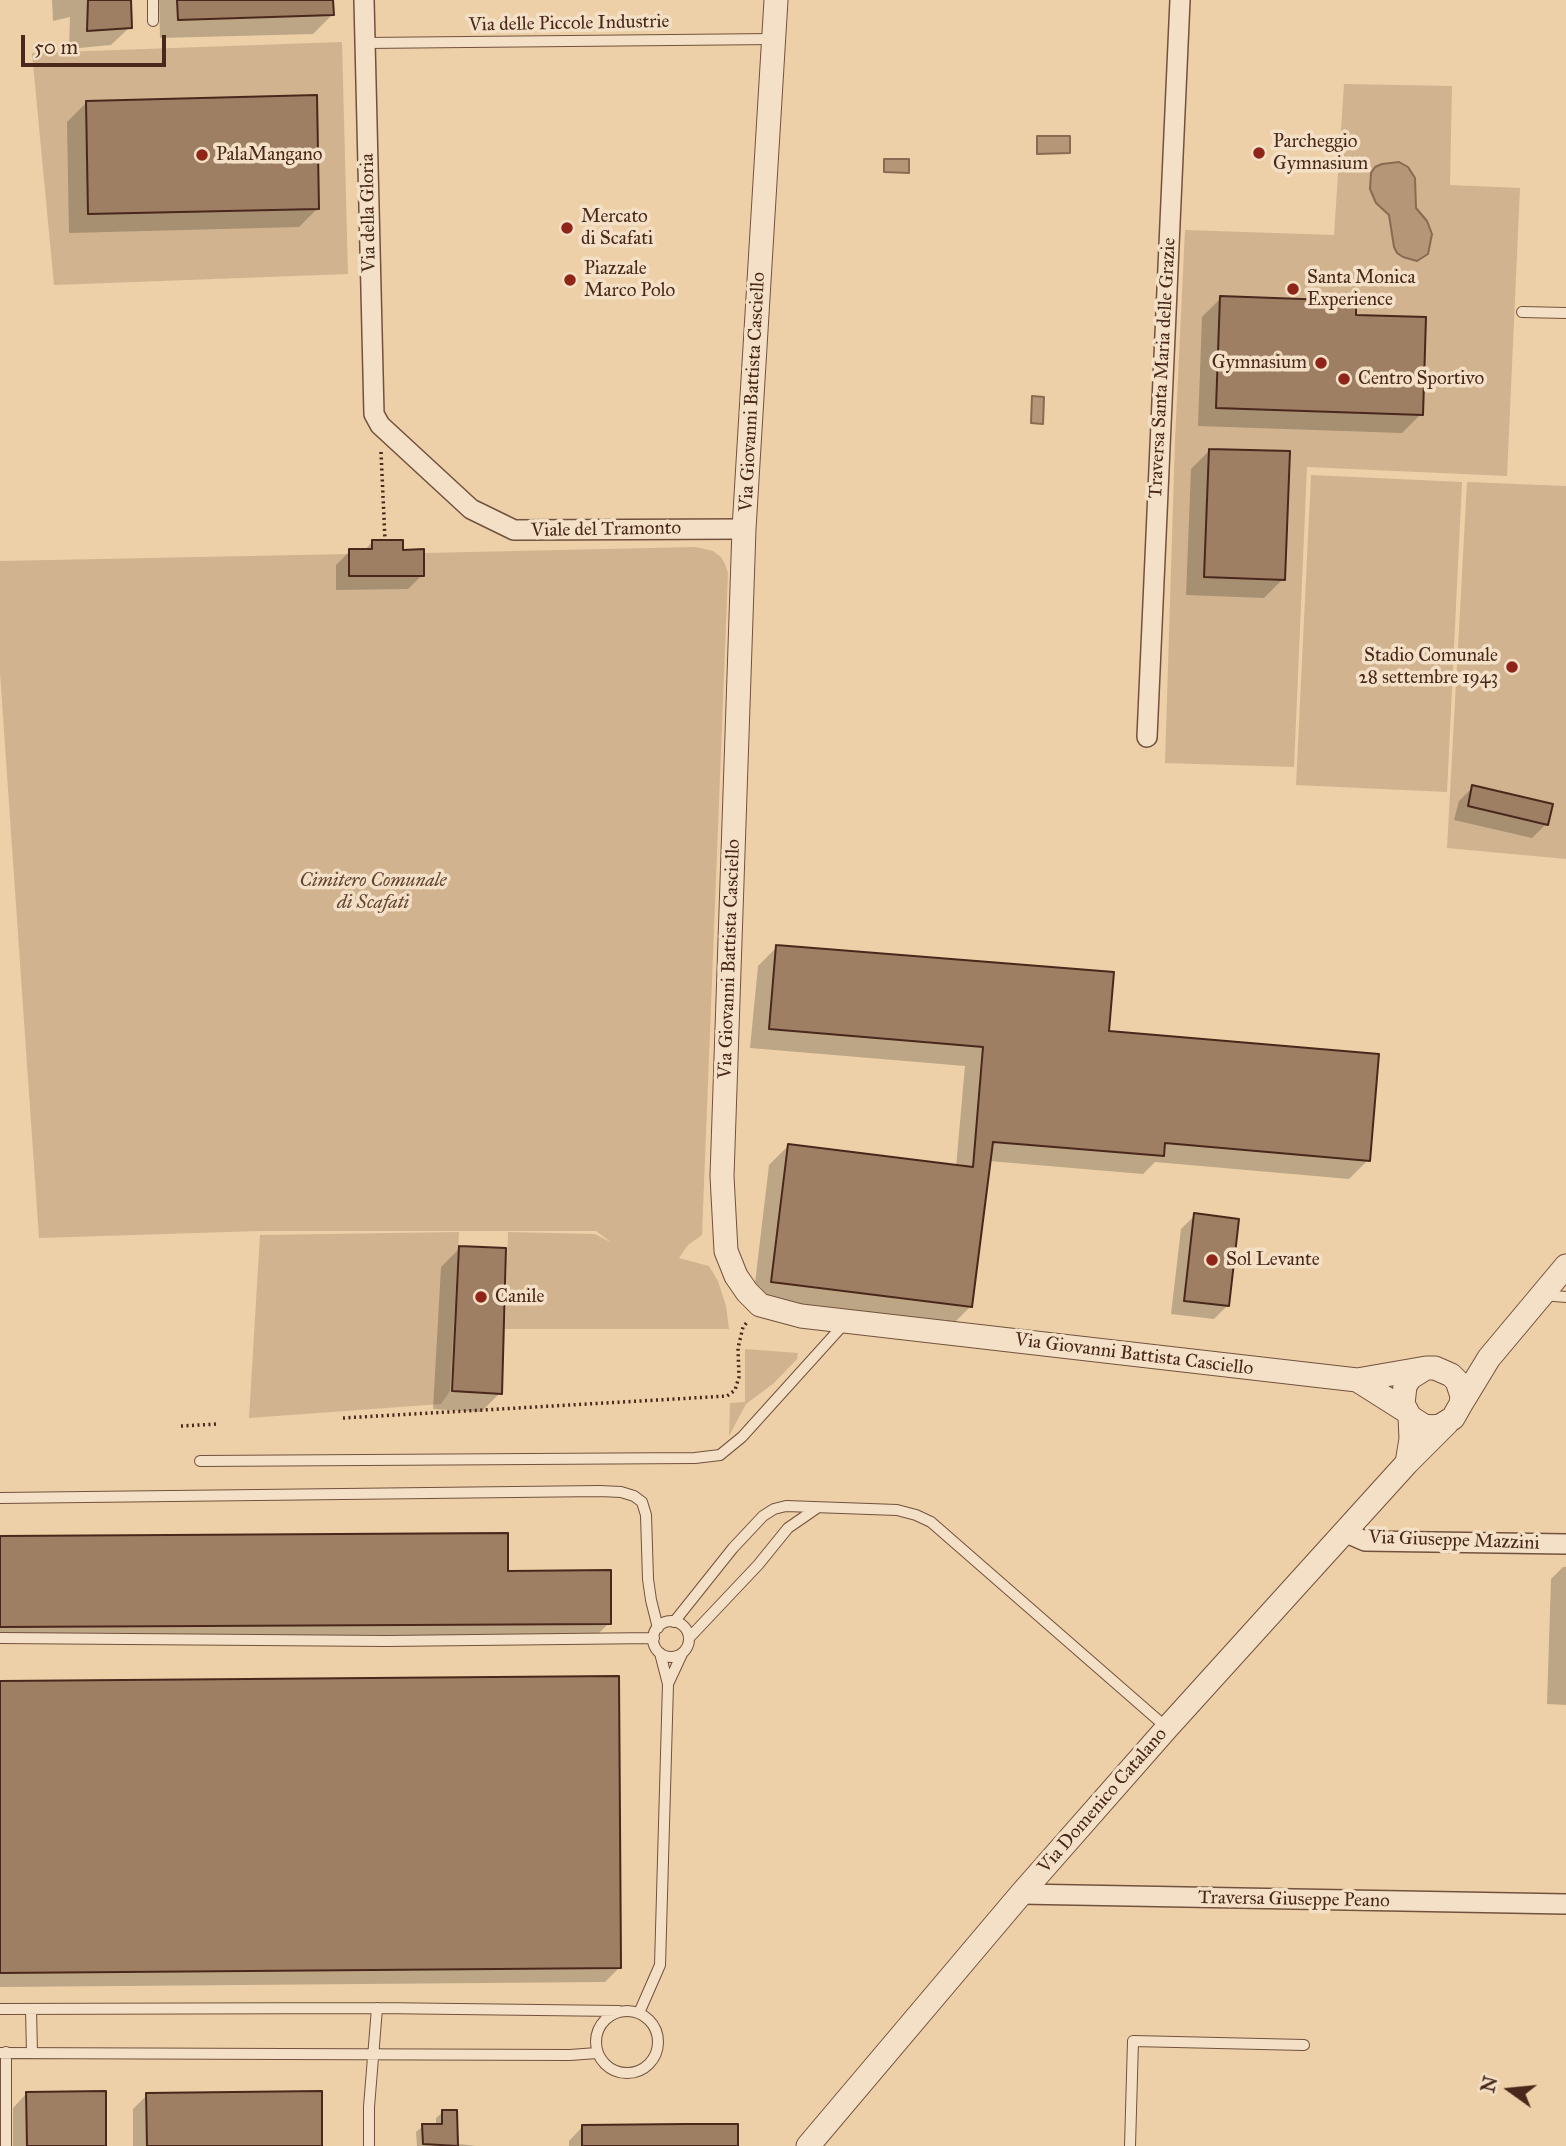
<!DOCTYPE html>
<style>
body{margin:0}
#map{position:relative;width:1566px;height:2146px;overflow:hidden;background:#edd0a7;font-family:"IM FELL Great Primer",serif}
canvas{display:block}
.north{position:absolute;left:1475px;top:2055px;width:70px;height:70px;-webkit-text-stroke:5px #f3e0c6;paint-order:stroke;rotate:285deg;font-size:19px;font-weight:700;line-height:28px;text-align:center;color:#49281b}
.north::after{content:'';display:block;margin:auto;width:24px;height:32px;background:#49281b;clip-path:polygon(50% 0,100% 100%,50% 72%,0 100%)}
.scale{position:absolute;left:21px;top:35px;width:145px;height:32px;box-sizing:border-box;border:4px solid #49281b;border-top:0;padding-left:9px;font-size:21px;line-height:24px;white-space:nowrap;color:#49281b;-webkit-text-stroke:5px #f3e0c6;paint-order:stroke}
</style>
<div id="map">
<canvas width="1566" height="2146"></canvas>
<div class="north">N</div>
<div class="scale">50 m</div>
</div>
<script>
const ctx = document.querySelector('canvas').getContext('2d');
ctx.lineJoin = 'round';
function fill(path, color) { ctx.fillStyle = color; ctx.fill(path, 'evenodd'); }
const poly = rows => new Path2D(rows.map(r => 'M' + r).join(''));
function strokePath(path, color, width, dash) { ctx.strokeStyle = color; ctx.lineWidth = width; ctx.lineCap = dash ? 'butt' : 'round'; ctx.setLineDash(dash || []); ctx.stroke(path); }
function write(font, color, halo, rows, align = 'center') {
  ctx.font = font + ' "IM FELL Great Primer",serif'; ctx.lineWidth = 7; ctx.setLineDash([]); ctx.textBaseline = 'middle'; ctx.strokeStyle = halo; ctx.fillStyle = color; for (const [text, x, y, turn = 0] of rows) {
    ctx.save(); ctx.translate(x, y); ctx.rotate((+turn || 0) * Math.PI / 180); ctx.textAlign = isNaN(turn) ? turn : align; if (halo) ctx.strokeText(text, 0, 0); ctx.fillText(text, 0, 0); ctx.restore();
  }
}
fill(poly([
 [342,42,348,274,54,285,32,53],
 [1344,84,1452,86,1450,185,1520,188,1507,476,1307,467,1294,767,1165,763,1175,440,1185,230,1334,235],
 [1311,475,1462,482,1447,792,1296,785],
 [1467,482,1566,486,1566,859,1447,848],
 [372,540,403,540,403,549,424,549,425,553,696,547,713,551,721,557,725,564,728,573,702,1235,688,1245,679,1258,709,1266,718,1281,726,1306,729,1329,505,1329,508,1232,595,1234,612,1243,596,1231,259,1231,39,1238,0,673,0,561,349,554,349,549,371,549],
 [459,1232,450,1391,441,1404,249,1418,260,1235],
 [745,1349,798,1353,797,1359,774,1383,746,1404,729,1436,730,1403,745,1402]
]), '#d1b38f');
const water = poly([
 [1037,136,1070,136,1070,153,1037,154,1037,136],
 [884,159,909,159,909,173,884,172,884,159],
 [1399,162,1408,167,1415,178,1416,208,1427,221,1432,234,1428,254,1417,261,1403,257,1397,253,1394,247,1389,215,1376,203,1370,189,1371,173,1375,167,1382,164,1399,162],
 [1032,396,1044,397,1043,424,1031,423,1032,396]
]);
fill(water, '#b59777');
strokePath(water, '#8a6b52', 2);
fill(poly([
 [52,0,130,0,130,27,111,45,69,49,70,17,53,21],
 [159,0,331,0,332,15,313,34,160,38],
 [86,103,318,208,299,227,69,233,67,122],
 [1221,298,1354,317,1421,414,1402,433,1198,426,1202,317],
 [1210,450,1283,579,1264,598,1186,595,1191,469],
 [372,542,401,551,422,575,408,589,336,590,336,565,350,551,364,551],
 [1473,787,1546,824,1532,838,1454,820,1459,801],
 [777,947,1107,1033,1368,1160,1349,1179,1155,1162,1143,1174,989,1161,971,1306,952,1325,753,1300,769,1165,788,1146,956,1167,965,1066,750,1048,758,966],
 [1195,1215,1228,1305,1214,1319,1171,1314,1181,1229],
 [460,1248,500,1393,481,1412,433,1409,441,1267],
 [0,1538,506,1573,609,1623,595,1637,0,1641],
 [1563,1567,1566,1567,1566,1705,1547,1704,1551,1579],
 [0,1683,619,1968,605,1982,0,1987],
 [27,2093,105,2146,13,2146,13,2108],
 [147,2095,321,2146,133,2146,133,2109],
 [443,2112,456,2136,459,2136,459,2144,477,2146,417,2146,416,2132,423,2126,436,2126,436,2118],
 [583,2126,736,2146,569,2146,569,2141]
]), '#0003');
const building = poly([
 [88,0,131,0,132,28,87,31,88,0],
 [177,0,333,0,334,15,178,20,177,0],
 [317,95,319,209,88,214,86,101,317,95],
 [1220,296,1356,301,1356,315,1426,317,1423,415,1216,408,1220,296],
 [1209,449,1290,451,1285,580,1204,577,1209,449],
 [372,540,403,540,403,550,424,549,424,576,349,576,349,549,372,549,372,540],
 [1472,785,1553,804,1548,825,1468,806,1472,785],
 [776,945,1114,972,1109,1031,1379,1054,1370,1161,1165,1143,1164,1156,993,1142,972,1307,771,1282,788,1144,973,1167,983,1047,769,1029,776,945],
 [1194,1213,1239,1219,1229,1306,1184,1301,1194,1213],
 [459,1246,506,1248,502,1394,452,1391,459,1246],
 [508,1533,508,1571,611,1570,611,1624,0,1627,0,1536,508,1533],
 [619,1676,621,1968,0,1973,0,1681,619,1676],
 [106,2091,106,2146,27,2146,26,2092,106,2091],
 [322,2091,322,2146,147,2146,146,2093,322,2091],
 [442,2110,457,2110,458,2146,423,2144,422,2124,442,2124,442,2110],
 [686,2124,738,2124,738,2146,582,2146,582,2125,686,2124]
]);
fill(building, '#9e7f64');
strokePath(building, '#49281b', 2);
const service = poly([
 [153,0,153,21],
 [365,43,774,39],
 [1522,312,1566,313],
 [1543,1295,1566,1297],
 [200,1461,695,1458,720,1455,742,1437,845,1323],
 [0,1498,600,1491,621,1492,634,1496,642,1502,646,1515,648,1579,651,1600,658,1628],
 '653 1639a18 18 0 1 1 36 0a18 18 0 1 1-36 0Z',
 [674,1622,733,1548,763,1516,774,1509,786,1506,897,1510,916,1515,931,1522,1166,1727],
 [0,1638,386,1641,654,1638],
 [689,1638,758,1565,788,1528,817,1508],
 [668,1684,682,1654],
 [0,2009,377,2008,619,2011],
 [31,2009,32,2053],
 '596 2042a31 31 0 1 1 62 0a31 31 0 1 1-62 0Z',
 [639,2013,660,1965,668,1684,660,1653],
 [6,2052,6,2146],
 [0,2053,570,2055,597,2053],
 [369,2146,369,2107,377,2008],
 [1130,2146,1133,2041,1304,2045]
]);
const minor = poly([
 [364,0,374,414,380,425,471,509,514,530,744,529],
 [1147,737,1180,0],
 [1344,1532,1365,1541,1566,1544],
 [1021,1894,1566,1904]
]);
const tertiary = poly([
 [776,0,744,529,722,1176,726,1251,736,1276,747,1292,760,1305,801,1316,1357,1380,1426,1368],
 [1357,1380,1406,1411],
 [1461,1404,1489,1358,1566,1266],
 [1407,1463,1411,1439,1410,1417,1403,1404,1405,1386,1410,1378,1426,1368,1435,1368,1451,1375,1457,1381,1462,1396,1461,1404,1453,1418,1440,1426,1432,1427,1424,1426,1410,1417],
 [808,2146,1021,1894,1167,1728,1407,1463,1447,1423]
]);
strokePath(service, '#72523e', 12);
strokePath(minor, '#72523e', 22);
strokePath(tertiary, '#72523e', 25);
strokePath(poly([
 [381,452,385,540],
 [343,1418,727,1396,735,1390,739,1377,738,1348,743,1327,748,1321],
 [181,1426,218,1424]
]), '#49281b', 3.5, [2, 3.5]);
strokePath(service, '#f3e0c6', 10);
strokePath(minor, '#f3e0c6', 19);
strokePath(tertiary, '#f3e0c6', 23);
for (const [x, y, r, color] of [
 [1259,153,7,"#8f2418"],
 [202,155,7,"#8f2418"],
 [567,228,7,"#8f2418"],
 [570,280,7,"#8f2418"],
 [1293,289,7,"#8f2418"],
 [1321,363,7,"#8f2418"],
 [1344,379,7,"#8f2418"],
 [1512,667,7,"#8f2418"],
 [1212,1260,7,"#8f2418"],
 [481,1297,7,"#8f2418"]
]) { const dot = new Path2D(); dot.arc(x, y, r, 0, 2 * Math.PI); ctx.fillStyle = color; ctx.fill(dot); strokePath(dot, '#f3e0c6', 2.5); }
write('19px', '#49281b', '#f3e0c6', [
 ["Via delle Piccole Industrie",569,24,-1],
 ["Via della Gloria",369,213,-91],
 ["Traversa Santa Maria delle Grazie",1163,368,-87],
 ["Via Giovanni Battista Casciello",753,392,-87],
 ["Viale del Tramonto",606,530,-1],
 ["Via Giovanni Battista Casciello",730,959,-88],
 ["Via Giovanni Battista Casciello",1134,1355,7],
 ["Via Giuseppe Mazzini",1454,1541,2],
 ["Via Domenico Catalano",1103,1801,-49],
 ["Traversa Giuseppe Peano",1294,1900,1]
]);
write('19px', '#49281b', '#f3e0c6', [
 ["Parcheggio",1273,142],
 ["Gymnasium",1273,164],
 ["PalaMangano",216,155],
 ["Mercato",581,217],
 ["di Scafati",581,239],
 ["Piazzale",584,269],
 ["Marco Polo",584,291],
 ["Santa Monica",1307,278],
 ["Experience",1307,300],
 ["Gymnasium",1307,363,"right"],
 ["Centro Sportivo",1358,379],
 ["Stadio Comunale",1498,656,"right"],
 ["28 settembre 1943",1498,678,"right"],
 ["Sol Levante",1226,1260],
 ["Canile",495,1297]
], 'left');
write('italic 19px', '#644432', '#f3e0c6', [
 ["Cimitero Comunale",373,881],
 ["di Scafati",373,903]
]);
</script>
